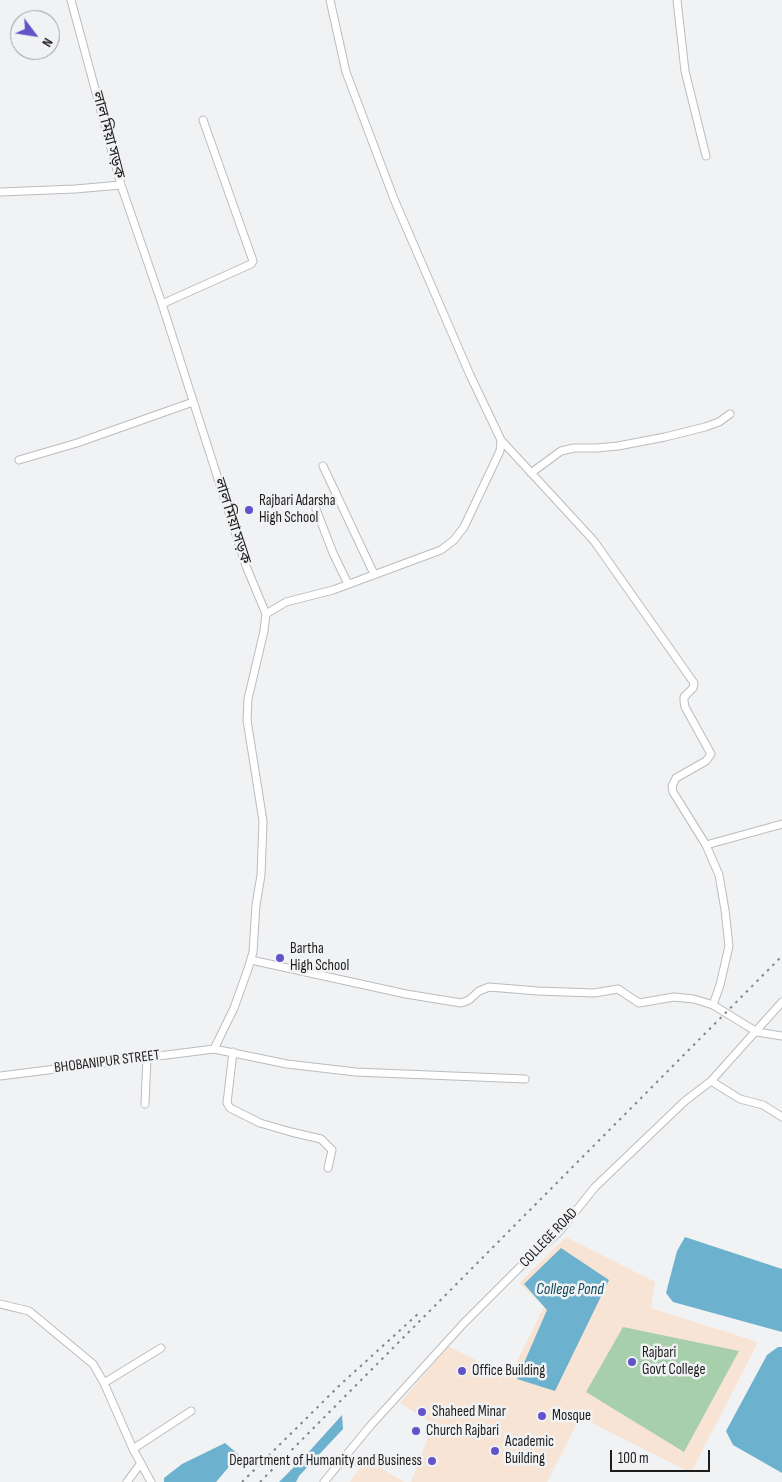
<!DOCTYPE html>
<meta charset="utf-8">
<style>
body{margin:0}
#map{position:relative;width:782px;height:1482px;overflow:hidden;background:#f1f2f4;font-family:"Sofia Sans Condensed",sans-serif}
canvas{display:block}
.north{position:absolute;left:10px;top:10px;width:50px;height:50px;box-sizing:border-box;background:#f1f2f4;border:1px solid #9c9d9e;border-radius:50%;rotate:121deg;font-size:14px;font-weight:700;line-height:20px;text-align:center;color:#1d1d1e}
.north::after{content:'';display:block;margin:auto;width:18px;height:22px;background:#6253cb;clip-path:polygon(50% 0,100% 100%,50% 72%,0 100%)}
.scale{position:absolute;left:610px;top:1450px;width:100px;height:22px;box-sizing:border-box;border:2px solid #1d1d1e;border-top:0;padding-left:6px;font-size:15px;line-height:18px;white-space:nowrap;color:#1d1d1e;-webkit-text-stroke:4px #f1f2f4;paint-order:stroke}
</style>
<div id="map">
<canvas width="782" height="1482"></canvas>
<div class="north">N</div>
<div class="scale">100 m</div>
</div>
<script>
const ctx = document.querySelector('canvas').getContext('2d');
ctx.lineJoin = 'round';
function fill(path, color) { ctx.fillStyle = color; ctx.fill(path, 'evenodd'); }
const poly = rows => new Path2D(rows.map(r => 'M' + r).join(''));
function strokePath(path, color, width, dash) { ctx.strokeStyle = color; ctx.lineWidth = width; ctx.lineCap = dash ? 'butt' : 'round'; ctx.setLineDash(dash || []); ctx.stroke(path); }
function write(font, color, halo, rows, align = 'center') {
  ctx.font = font + ' "Sofia Sans Condensed","Noto Sans Bengali",sans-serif'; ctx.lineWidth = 5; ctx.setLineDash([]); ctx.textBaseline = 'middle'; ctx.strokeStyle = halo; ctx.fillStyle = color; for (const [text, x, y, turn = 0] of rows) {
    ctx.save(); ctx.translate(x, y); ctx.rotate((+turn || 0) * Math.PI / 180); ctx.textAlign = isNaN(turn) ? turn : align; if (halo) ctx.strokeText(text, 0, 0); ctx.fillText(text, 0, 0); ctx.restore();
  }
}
fill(poly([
 [566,1237,655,1282,651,1308,758,1342,691,1473,580,1417,547,1482,411,1482,433,1424,400,1403,448,1346,509,1377,544,1307,519,1283],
 [366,1459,404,1482,350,1482]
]), '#f8e4d5');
fill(poly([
 [623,1327,739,1351,684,1452,586,1392]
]), '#a7cfab');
fill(poly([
 [685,1237,782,1269,782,1332,673,1302,666,1293,677,1251],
 [561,1248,609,1280,555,1391,517,1379,547,1310,524,1284],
 [778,1347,782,1347,782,1473,733,1445,726,1431,767,1355],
 [342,1415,343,1429,299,1476,296,1482,279,1482,306,1455],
 [225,1443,239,1455,216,1482,164,1482,164,1478,182,1464]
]), '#6cb1cd');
const minor = poly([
 [71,0,121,185,162,304,246,566,266,614,264,631,248,699,247,720,263,821,261,875,256,905,253,952,248,969,234,1008,214,1049],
 [677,0,685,71,706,156],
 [0,192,75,189,121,185],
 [162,304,251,264,253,261,203,120],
 [501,440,594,541,694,683,693,688,684,697,684,701,685,707,711,754,706,761,676,778,672,786,673,792,706,845,719,875,725,910,729,946,720,985,713,1005],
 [19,460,77,443,193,402],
 [323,466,374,574],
 [531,473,561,451,574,448,597,448,618,446,665,437,705,427,719,422,730,414],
 [316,509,333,553,348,584],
 [266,614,286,602,333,590,441,550,454,540,464,527,500,451,501,440,470,375,394,199,346,72,330,0],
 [706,845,782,824],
 [251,960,406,994,461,1003,469,1000,479,991,489,987,538,991,594,993,618,989,639,1003,674,997,694,999,713,1005,757,1032,782,1036],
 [233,1052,227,1103,230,1108,260,1123,291,1132,321,1139,332,1150,328,1168],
 [0,1076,214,1049,287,1064,356,1072,525,1079],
 [711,1081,740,1099,763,1105,782,1117],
 [145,1104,147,1057],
 [0,1304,29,1311,93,1364,104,1383,133,1449,151,1482],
 [104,1383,161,1348],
 [133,1449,191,1411],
 [127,1482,141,1463],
 [324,1482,371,1425,463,1324,520,1267,559,1232,595,1187,685,1101,711,1081,782,1002]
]);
strokePath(minor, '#bbbcbe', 9);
strokePath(minor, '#fff', 7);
strokePath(poly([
 [242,1482,341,1384,419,1313],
 [260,1482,782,956]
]), '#828384', 2, [2.5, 5]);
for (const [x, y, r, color] of [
 [249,510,5,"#6253cb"],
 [280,958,5,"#6253cb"],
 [632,1362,5,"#6253cb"],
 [462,1371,5,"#6253cb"],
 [422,1412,5,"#6253cb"],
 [542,1416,5,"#6253cb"],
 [416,1431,5,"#6253cb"],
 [495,1451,5,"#6253cb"],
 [432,1461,5,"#6253cb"]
]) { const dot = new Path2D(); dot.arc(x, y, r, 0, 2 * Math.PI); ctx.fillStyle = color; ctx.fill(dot); strokePath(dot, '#f1f2f4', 2); }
write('15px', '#1d1d1e', '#f1f2f4', [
 ["লাল মিয়া সড়ক",108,135,75],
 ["লাল মিয়া সড়ক",232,521,72],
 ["BHOBANIPUR STREET",107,1062,-7],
 ["COLLEGE ROAD",549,1238,-46]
]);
write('15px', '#1d1d1e', '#f1f2f4', [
 ["Rajbari Adarsha",259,501],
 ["High School",259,518],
 ["Bartha",290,949],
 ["High School",290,966],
 ["Rajbari",642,1353],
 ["Govt College",642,1370],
 ["Office Building",472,1371],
 ["Shaheed Minar",432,1412],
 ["Mosque",552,1416],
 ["Church Rajbari",426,1431],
 ["Academic",505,1442],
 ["Building",505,1459],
 ["Department of Humanity and Business",422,1461,"right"]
], 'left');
write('italic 16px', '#0d495d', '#f1f2f4', [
 ["College Pond",570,1290]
]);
</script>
